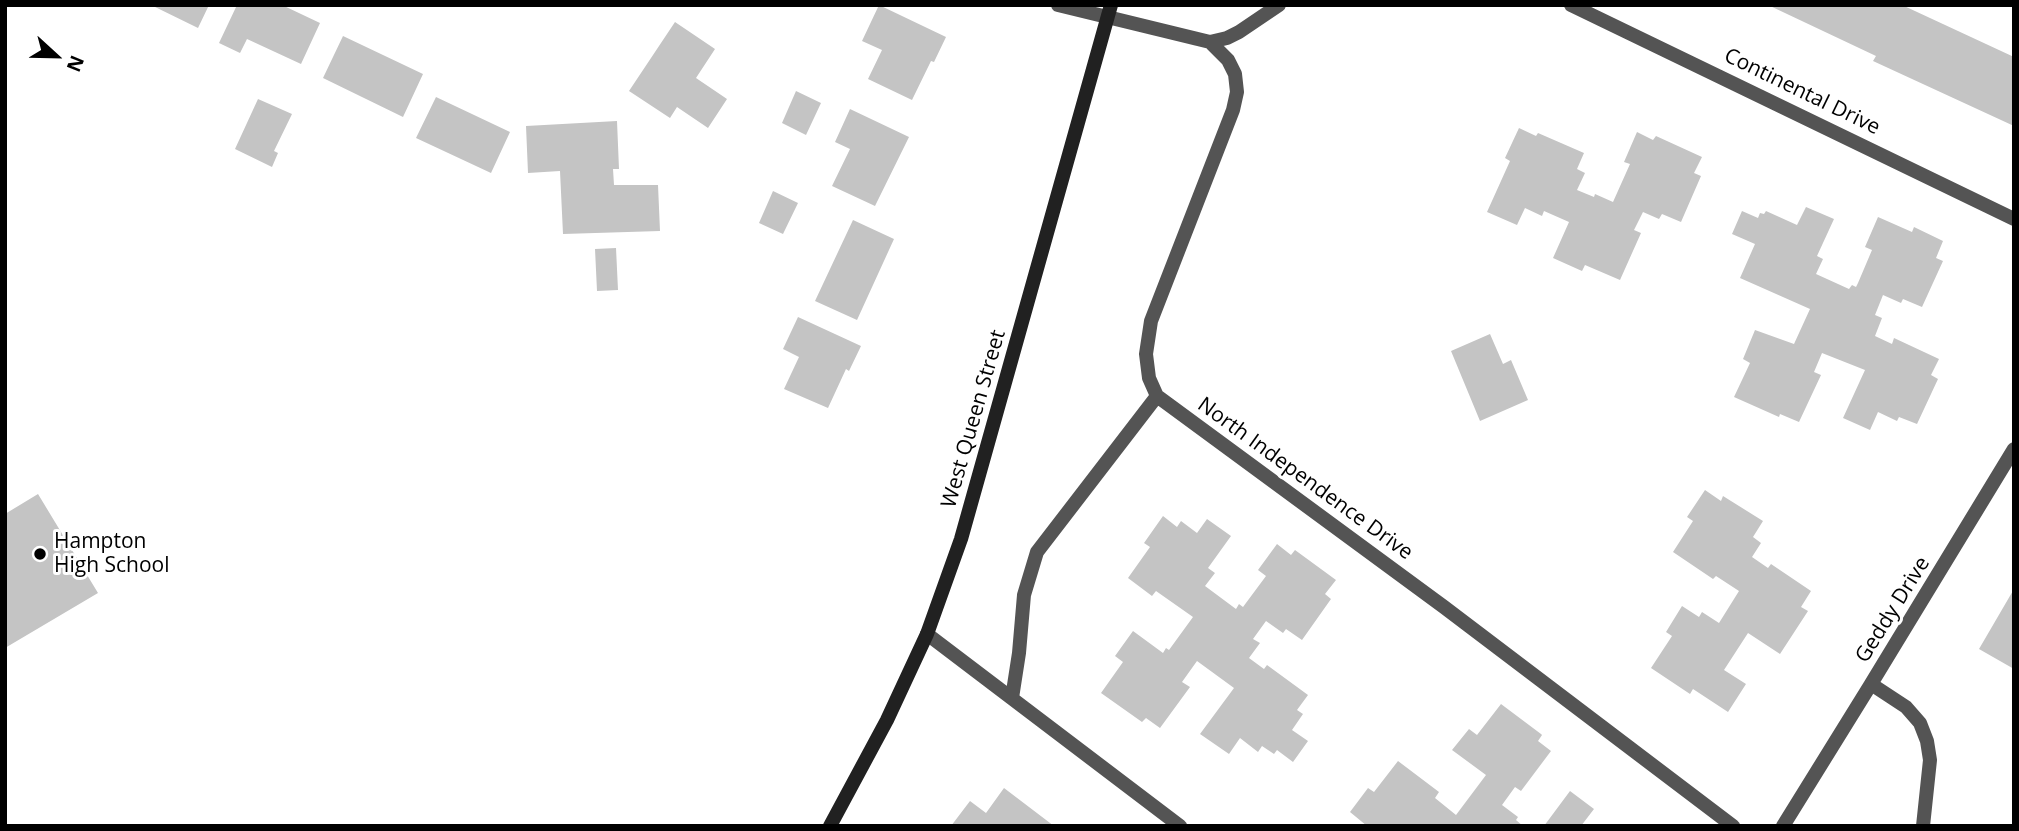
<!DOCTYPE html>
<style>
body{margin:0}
#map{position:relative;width:2019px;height:831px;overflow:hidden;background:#fff;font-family:"Open Sans",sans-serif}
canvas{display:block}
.frame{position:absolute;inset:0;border:7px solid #000;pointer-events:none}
.north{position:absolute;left:21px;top:21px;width:70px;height:70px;-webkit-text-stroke:5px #fff;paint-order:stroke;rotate:112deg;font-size:19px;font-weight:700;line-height:28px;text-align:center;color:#000}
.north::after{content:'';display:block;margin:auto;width:24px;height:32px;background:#000;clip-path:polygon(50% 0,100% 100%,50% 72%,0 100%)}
</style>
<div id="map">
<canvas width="2019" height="831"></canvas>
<div class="frame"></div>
<div class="north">N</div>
</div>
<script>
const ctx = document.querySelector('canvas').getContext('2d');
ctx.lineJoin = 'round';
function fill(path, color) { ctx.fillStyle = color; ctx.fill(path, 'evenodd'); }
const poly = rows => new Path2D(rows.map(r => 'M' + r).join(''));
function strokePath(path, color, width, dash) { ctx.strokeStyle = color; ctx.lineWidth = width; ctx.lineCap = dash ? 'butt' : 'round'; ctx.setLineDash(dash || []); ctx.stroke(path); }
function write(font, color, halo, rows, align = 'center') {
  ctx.font = font + ' "Open Sans",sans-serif'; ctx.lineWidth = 6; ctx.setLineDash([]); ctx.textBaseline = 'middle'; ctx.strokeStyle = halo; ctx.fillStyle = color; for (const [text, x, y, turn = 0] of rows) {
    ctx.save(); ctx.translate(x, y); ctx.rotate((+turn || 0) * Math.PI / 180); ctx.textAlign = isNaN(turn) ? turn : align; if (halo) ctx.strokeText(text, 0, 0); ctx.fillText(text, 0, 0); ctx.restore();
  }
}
fill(poly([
 [151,5,209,5,198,28],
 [237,5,282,5,320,23,301,64,247,39,240,53,219,43],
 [879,5,946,37,934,62,931,61,912,100,868,79,882,50,862,41],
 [1768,5,1902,5,2014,57,2014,126,1873,61,1876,56],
 [675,22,715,49,696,78,727,99,708,128,677,107,670,118,629,91],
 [343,36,423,74,403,117,323,78],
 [796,91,821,103,806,135,782,123],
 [436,97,510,132,491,173,416,138],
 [258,99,292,114,274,151,278,153,272,167,235,149],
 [850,109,909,137,875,206,832,186,850,149,835,142],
 [617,121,619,169,613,169,614,185,658,185,660,231,563,234,560,171,528,173,526,126],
 [1519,128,1536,136,1538,133,1584,153,1577,169,1585,173,1577,190,1594,197,1595,194,1613,202,1630,164,1624,162,1637,132,1653,140,1656,136,1702,157,1694,173,1701,176,1681,222,1662,214,1659,219,1643,212,1634,230,1641,233,1620,280,1585,265,1582,271,1553,258,1569,222,1544,211,1542,216,1525,208,1517,225,1487,212,1510,161,1505,158],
 [773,191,798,203,783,234,759,223],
 [1806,207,1834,219,1817,256,1823,259,1816,274,1849,289,1852,285,1856,287,1858,283,1872,250,1865,247,1878,217,1912,232,1914,227,1943,241,1936,258,1943,261,1922,307,1903,299,1901,303,1883,295,1875,315,1882,318,1875,336,1892,344,1894,338,1939,359,1931,375,1938,379,1917,424,1899,417,1897,421,1878,412,1870,430,1843,418,1865,370,1822,353,1814,372,1821,375,1799,422,1780,414,1779,417,1734,397,1750,363,1743,359,1755,330,1794,344,1810,309,1740,278,1755,244,1732,234,1742,211,1758,218,1760,213,1764,214,1766,211,1797,225],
 [853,220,894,239,857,320,815,301],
 [616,248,618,290,597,291,595,249],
 [798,317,861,346,849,371,846,369,828,408,784,389,799,357,783,349],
 [1490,334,1503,364,1511,360,1528,400,1480,421,1451,351],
 [1705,490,1721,501,1723,496,1763,521,1753,537,1761,543,1752,557,1768,568,1771,564,1811,591,1801,607,1808,611,1780,654,1748,633,1724,670,1746,684,1728,712,1693,689,1690,694,1651,668,1672,636,1666,632,1682,606,1699,617,1702,612,1719,623,1739,591,1716,576,1713,579,1673,552,1693,521,1687,517],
 [38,494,98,593,5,648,5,514],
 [1163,516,1177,527,1181,521,1197,533,1207,519,1231,536,1208,568,1215,573,1205,586,1236,609,1239,604,1243,607,1266,576,1258,570,1277,544,1291,555,1295,550,1336,580,1325,594,1331,599,1302,640,1286,629,1283,633,1266,621,1253,639,1260,643,1249,658,1264,669,1267,665,1308,695,1297,710,1303,714,1292,730,1308,741,1293,762,1277,750,1274,754,1262,746,1258,752,1240,738,1229,754,1200,734,1234,688,1197,661,1182,682,1190,687,1160,728,1146,718,1142,722,1101,693,1123,662,1115,656,1133,631,1163,653,1166,648,1169,650,1193,617,1156,591,1152,596,1128,578,1150,547,1144,543],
 [2014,589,2014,669,1979,649],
 [1501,704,1541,734,1542,735,1538,741,1551,751,1521,791,1515,787,1502,805,1518,817,1516,820,1523,826,1367,826,1350,812,1368,788,1374,792,1398,761,1439,792,1435,798,1456,815,1486,775,1452,750,1469,729,1477,735],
 [1004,788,1054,826,951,826,970,801,986,813],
 [1570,791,1594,809,1581,826,1544,826]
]), '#c4c4c4');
strokePath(poly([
 [1058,5,1210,42,1227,38,1239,32,1279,5],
 [1571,5,2014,219],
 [1210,42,1228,60,1235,74,1237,92,1233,110,1151,321,1146,354,1149,378,1157,396,1444,607,1733,826],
 [927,634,1180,826],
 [1012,698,1019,653,1024,595,1037,552,1157,396],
 [1783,826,1871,684],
 [1923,826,1930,760,1927,741,1920,723,1906,707,1871,684,2014,449]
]), '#545454', 14);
strokePath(poly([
 [830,826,887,720,927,634,961,539,1111,5]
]), '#212121', 14);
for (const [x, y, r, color] of [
 [40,554,7,"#000"]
]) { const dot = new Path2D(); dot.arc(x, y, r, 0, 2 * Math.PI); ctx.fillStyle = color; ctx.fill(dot); strokePath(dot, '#fff', 2.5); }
write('21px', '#000', '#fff', [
 ["Continental Drive",1802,92,26],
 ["West Queen Street",974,419,-74],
 ["North Independence Drive",1305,479,36],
 ["Geddy Drive",1893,610,-58]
]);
write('21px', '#000', '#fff', [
 ["Hampton",54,542],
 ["High School",54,566]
], 'left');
</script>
